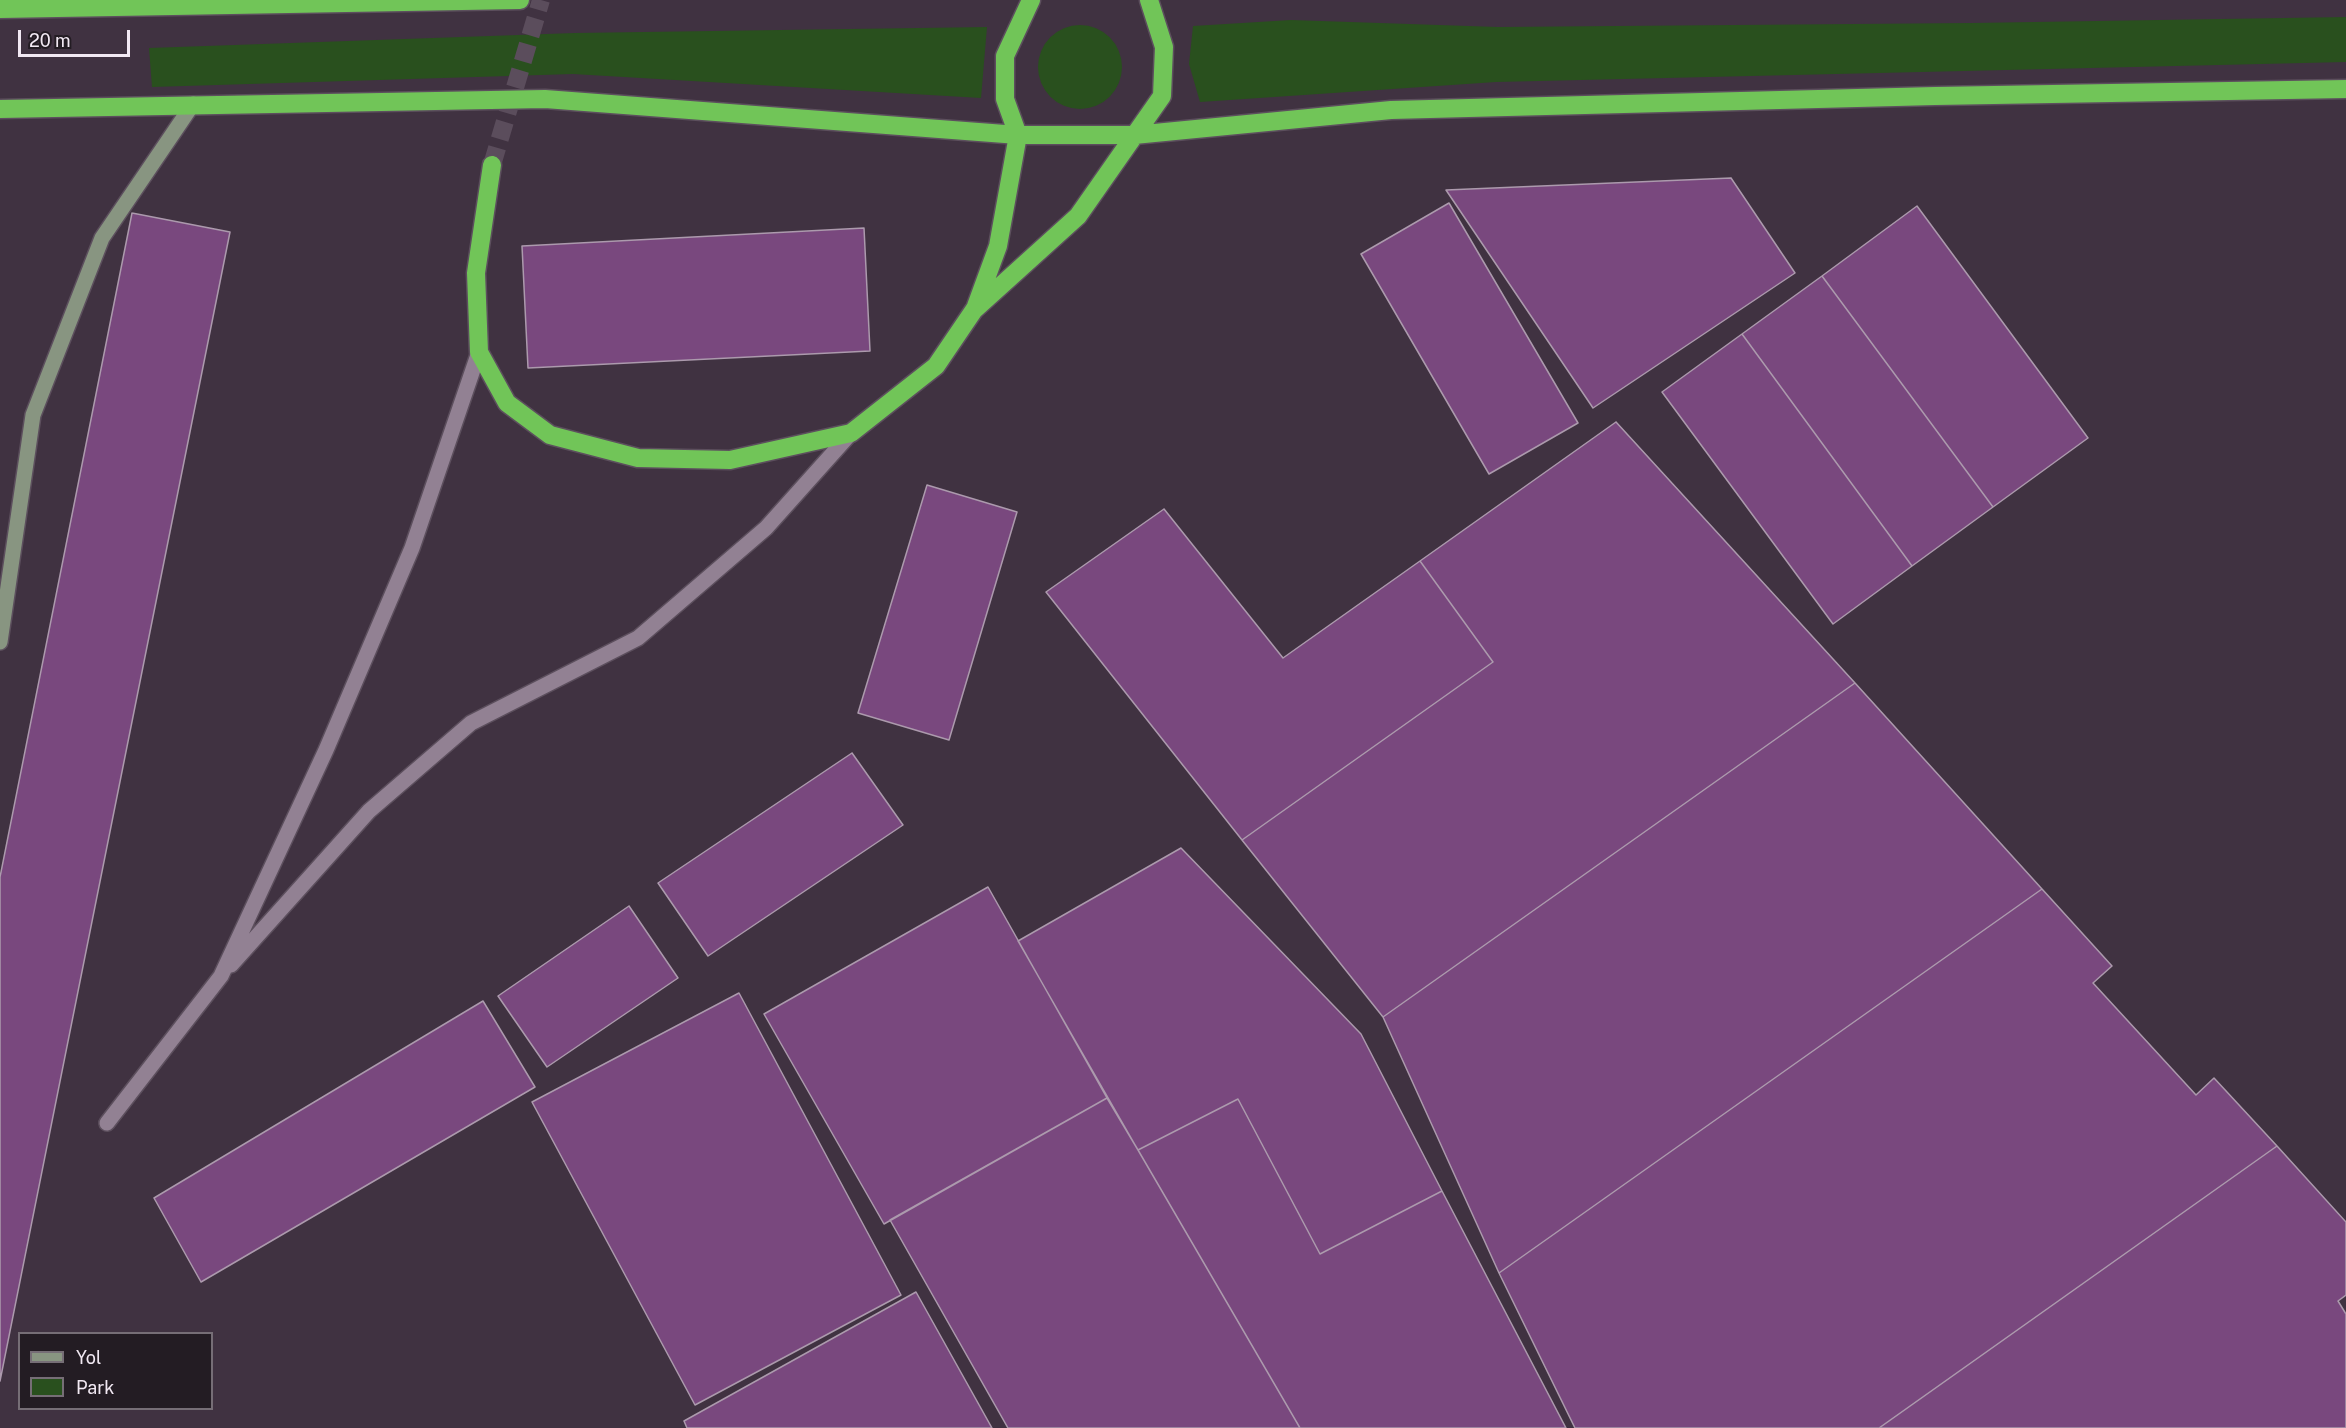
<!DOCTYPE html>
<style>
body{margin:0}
#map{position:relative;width:2346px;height:1428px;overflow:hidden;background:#403241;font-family:"Public Sans",sans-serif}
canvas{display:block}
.legend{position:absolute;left:18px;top:1332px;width:195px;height:78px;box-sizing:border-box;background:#231c23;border:2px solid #766e76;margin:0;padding:8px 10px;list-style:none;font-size:18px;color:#f2e9f3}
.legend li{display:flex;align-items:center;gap:12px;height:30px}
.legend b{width:30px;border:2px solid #766e76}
.scale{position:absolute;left:18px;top:30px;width:112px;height:27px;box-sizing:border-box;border:3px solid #f2e9f3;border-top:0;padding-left:8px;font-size:18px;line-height:21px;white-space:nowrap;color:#f2e9f3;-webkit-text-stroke:4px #231c23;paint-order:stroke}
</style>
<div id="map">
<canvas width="2346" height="1428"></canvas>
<ul class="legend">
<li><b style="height:8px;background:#889581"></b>Yol</li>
<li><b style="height:16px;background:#29501e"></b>Park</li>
</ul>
<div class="scale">20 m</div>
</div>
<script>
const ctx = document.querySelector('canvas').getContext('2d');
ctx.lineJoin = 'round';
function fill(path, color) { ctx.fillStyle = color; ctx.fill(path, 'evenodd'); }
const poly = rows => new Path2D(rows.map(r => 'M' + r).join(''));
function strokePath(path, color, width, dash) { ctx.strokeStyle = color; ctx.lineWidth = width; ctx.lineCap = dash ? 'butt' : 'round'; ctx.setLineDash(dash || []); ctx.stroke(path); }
fill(poly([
 [2346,17,2346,62,1496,82,1200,102,1189,64,1193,26,1291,20,1498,27,1972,23],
 '1038 67a42 42 0 1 1 84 0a42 42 0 1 1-84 0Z',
 [987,27,981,98,573,74,152,87,149,48,575,33]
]), '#29501e');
const building = poly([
 [1731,178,1795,273,1593,408,1446,190,1731,178],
 [1449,203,1578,423,1489,474,1361,254,1449,203],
 [1917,206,2088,438,1993,507,1822,276,1917,206],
 [132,213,230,232,0,1381,0,877,132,213],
 [864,228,870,351,528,368,522,246,864,228],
 [1822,276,1993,507,1912,566,1742,334,1822,276],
 [1742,334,1912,566,1833,624,1662,392,1742,334],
 [1616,422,1855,683,1383,1017,1242,840,1493,662,1420,561,1616,422],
 [927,485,1017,512,949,740,858,713,927,485],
 [1164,509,1283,658,1420,561,1493,662,1242,840,1046,592,1164,509],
 [1855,683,2042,889,1499,1273,1383,1017,1855,683],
 [852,753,903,825,708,956,658,883,852,753],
 [1181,848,1361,1034,1442,1191,1320,1254,1238,1099,1138,1150,1018,941,1181,848],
 [988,887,1107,1098,884,1224,764,1014,988,887],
 [2042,889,2112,966,2093,983,2196,1095,2214,1078,2277,1146,1879,1428,1575,1428,1499,1273,2042,889],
 [629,906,678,978,547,1067,498,996,629,906],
 [739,993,901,1295,695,1405,532,1102,739,993],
 [483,1001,535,1087,201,1282,154,1198,483,1001],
 [1107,1098,1138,1150,1300,1428,1008,1428,890,1220,1107,1098],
 [1238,1099,1320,1254,1442,1191,1566,1428,1300,1428,1138,1150,1238,1099],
 [2277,1146,2346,1222,2346,1295,2338,1301,2346,1314,2346,1428,1879,1428,2277,1146],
 [916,1292,992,1428,687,1428,684,1421,916,1292]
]);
fill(building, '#79487e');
strokePath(building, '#ac9aad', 1.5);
strokePath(poly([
 [492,165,541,0]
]), '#5b4d5c', 18, [18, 9]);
const lane = poly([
 [231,965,369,811,471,723,638,638,766,528,851,433],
 [107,1123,221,976,326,750,412,548,479,352]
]);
const secondary = poly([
 [0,642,33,415,102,238,193,104]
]);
const highway = poly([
 [0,9,520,0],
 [0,109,545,99,1018,135,1134,135,1391,110,1935,96,2346,89],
 [492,165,476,273,479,352,507,403,550,435,638,458,730,460,851,433,936,366,974,310,1078,216,1162,96,1164,47,1149,0],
 [976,306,998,246,1018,135,1005,99,1005,56,1031,0]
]);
strokePath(lane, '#5c4f5d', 18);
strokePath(secondary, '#5c4f5d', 18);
strokePath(highway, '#5c4f5d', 21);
strokePath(lane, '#928193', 15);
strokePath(secondary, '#889581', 15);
strokePath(highway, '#71c558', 18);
</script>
